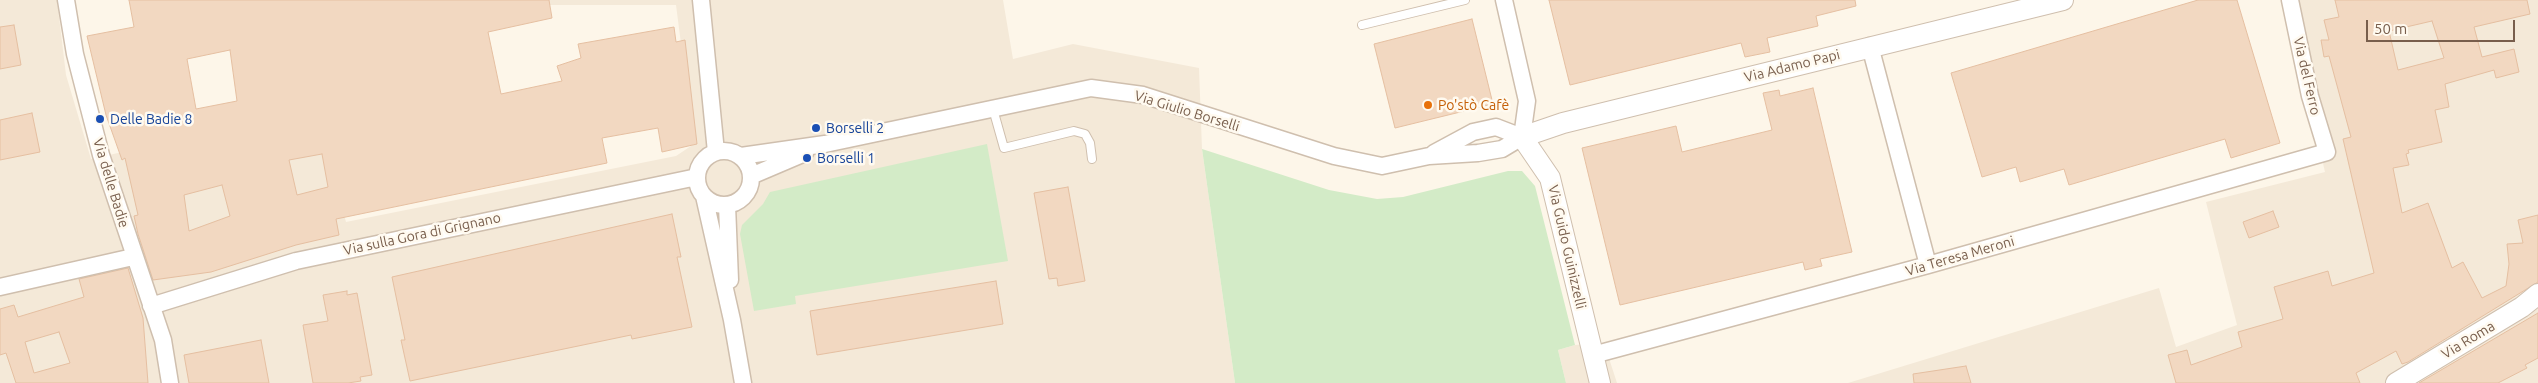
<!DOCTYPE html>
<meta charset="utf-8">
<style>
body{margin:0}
#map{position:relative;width:2538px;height:383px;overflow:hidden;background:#fdf6e9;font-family:Ubuntu,sans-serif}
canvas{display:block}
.scale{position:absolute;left:2366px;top:20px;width:149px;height:22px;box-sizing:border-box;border:2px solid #785e4c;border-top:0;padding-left:6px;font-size:15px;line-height:18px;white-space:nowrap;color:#785e4c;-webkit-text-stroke:4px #fffaf0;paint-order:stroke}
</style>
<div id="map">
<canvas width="2538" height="383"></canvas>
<div class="scale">50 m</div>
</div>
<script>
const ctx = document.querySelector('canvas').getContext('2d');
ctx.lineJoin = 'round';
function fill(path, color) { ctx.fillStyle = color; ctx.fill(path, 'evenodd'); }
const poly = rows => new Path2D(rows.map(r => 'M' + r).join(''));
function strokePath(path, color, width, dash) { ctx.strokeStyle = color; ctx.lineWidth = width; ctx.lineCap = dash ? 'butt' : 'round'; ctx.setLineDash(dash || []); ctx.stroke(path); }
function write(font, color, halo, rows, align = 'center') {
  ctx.font = font + ' Ubuntu,sans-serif'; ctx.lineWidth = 5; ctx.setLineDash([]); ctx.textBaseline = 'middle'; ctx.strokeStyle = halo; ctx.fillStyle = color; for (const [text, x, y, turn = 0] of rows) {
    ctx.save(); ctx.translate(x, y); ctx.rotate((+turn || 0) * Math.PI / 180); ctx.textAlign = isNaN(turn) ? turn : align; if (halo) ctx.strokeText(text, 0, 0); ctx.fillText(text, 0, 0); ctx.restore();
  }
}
fill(poly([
 [0,0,57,0,66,75,91,159,239,126,317,116,346,222,676,156,694,144,676,5,549,5,548,0,1003,0,1013,59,1073,44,1199,68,1202,149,1235,383,0,383],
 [2285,0,2538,0,2538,383,1848,383,2159,288,2176,347,2237,325,2206,202,2325,172],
 [1604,343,1617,383,1566,383,1558,350,1575,345]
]), '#f4e9d8');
fill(poly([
 [987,144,1008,261,795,296,796,304,754,311,740,234,742,225,763,204,770,192],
 [1202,149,1329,190,1377,199,1403,197,1508,171,1522,171,1535,186,1575,345,1558,350,1566,383,1235,383]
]), '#d3ebc7');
const building = poly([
 [129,0,549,0,552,18,488,32,501,94,562,81,557,66,581,58,578,44,674,27,676,42,685,40,697,144,662,152,658,128,602,138,607,163,336,219,339,235,296,245,211,272,153,280,138,234,134,216,138,215,125,158,122,160,106,115,87,36,134,27,129,0],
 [230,50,237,101,196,109,187,59,230,50],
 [322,154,328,187,297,195,289,160,322,154],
 [222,185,230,216,189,231,184,195,222,185],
 [1549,0,1855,0,1856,6,1816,16,1818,26,1767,38,1770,52,1745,57,1741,43,1570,85,1549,0],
 [2198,0,2237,0,2280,143,2231,158,2225,139,2069,185,2064,169,2020,182,2016,167,1982,177,1951,73,2198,0],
 [2335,0,2527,0,2530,14,2474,27,2482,57,2514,49,2519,72,2496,78,2494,70,2445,84,2449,107,2435,110,2442,142,2408,150,2409,153,2406,154,2409,165,2393,168,2402,213,2428,203,2452,268,2463,262,2482,298,2506,286,2509,264,2507,244,2523,243,2518,220,2538,215,2538,282,2408,362,2402,364,2396,351,2356,373,2360,383,2176,383,2168,355,2187,350,2191,365,2242,347,2238,332,2283,319,2274,287,2328,271,2332,286,2374,273,2343,139,2351,137,2329,56,2324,57,2321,40,2329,40,2324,20,2339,17,2335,0],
 [2432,21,2444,58,2398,70,2389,31,2432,21],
 [1472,19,1493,104,1395,128,1374,44,1472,19],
 [14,25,21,65,0,69,0,27,14,25],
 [1813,88,1852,252,1820,259,1822,266,1805,270,1803,262,1620,305,1582,148,1676,126,1682,152,1772,130,1763,93,1779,90,1780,96,1813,88],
 [32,113,40,152,0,160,0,120,32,113],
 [1068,187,1085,281,1058,286,1057,278,1049,279,1034,193,1068,187],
 [2273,211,2279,227,2249,238,2243,222,2273,211],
 [672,214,681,257,677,257,692,327,632,339,631,335,410,381,401,340,405,340,392,277,672,214],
 [128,268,143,318,148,383,16,383,6,353,0,355,0,309,14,305,18,317,84,297,79,279,128,268],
 [59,332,70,363,34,373,25,342,59,332],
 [996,281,1003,324,817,355,810,311,996,281],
 [347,291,347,295,357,293,372,375,360,377,361,381,348,383,313,383,303,325,328,321,323,295,347,291],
 [2538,313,2538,358,2525,365,2527,368,2498,383,2419,383,2538,313],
 [261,340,269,383,189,383,184,355,261,340],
 [1966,366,1971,383,1914,383,1913,374,1966,366]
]);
fill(building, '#f2d8c1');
strokePath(building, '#e5bfa1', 1);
const service = poly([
 [1362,25,1465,0],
 [993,109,1004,148,1074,131,1085,134,1090,143,1092,159]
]);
const minor = poly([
 [66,0,75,54,101,155,163,340,170,383],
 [701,0,716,152],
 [1504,0,1527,101,1522,137],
 [1870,46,1928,265],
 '697 178a27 27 0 1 1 54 0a27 27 0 1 1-54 0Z',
 [1434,153,1473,132,1496,127,1522,137],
 [741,156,825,144,1091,88,1143,95,1334,156,1382,166,1429,156,1478,153,1502,149,1522,137],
 [751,176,805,153],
 [704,196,732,320,743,383],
 [727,205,730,280],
 [0,287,133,257],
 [151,306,296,261,697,177],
 [1593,355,1928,265,2327,152,2310,96,2290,0]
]);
const tertiary = poly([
 [1600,383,1550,178,1522,137,1563,123,2063,0],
 [2396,383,2522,307,2538,294]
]);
strokePath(service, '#cfbfae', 10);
strokePath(minor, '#cfbfae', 19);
strokePath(tertiary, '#cfbfae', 22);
strokePath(service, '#fff', 8);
strokePath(minor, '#fff', 16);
strokePath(tertiary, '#fff', 20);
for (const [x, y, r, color] of [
 [1428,105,5,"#e8710a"],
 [100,119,5,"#1a4fb4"],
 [816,128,5,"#1a4fb4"],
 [807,158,5,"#1a4fb4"]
]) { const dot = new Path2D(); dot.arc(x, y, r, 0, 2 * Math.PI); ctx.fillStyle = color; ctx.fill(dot); strokePath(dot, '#fffaf0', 2); }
write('14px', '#785e4c', '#fffaf0', [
 ["Via Adamo Papi",1792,66,-14],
 ["Via del Ferro",2307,76,77],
 ["Via Giulio Borselli",1187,111,17],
 ["Via delle Badie",111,183,73],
 ["Via sulla Gora di Grignano",422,234,-12],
 ["Via Guido Guinizzelli",1567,247,77],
 ["Via Teresa Meroni",1960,256,-16],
 ["Via Roma",2468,340,-31]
]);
write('14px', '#c56008', '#fffaf0', [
 ["Po'stò Cafè",1438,105]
], 'left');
write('14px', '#164399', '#fffaf0', [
 ["Delle Badie 8",110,119],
 ["Borselli 2",826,128],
 ["Borselli 1",817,158]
], 'left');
</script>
